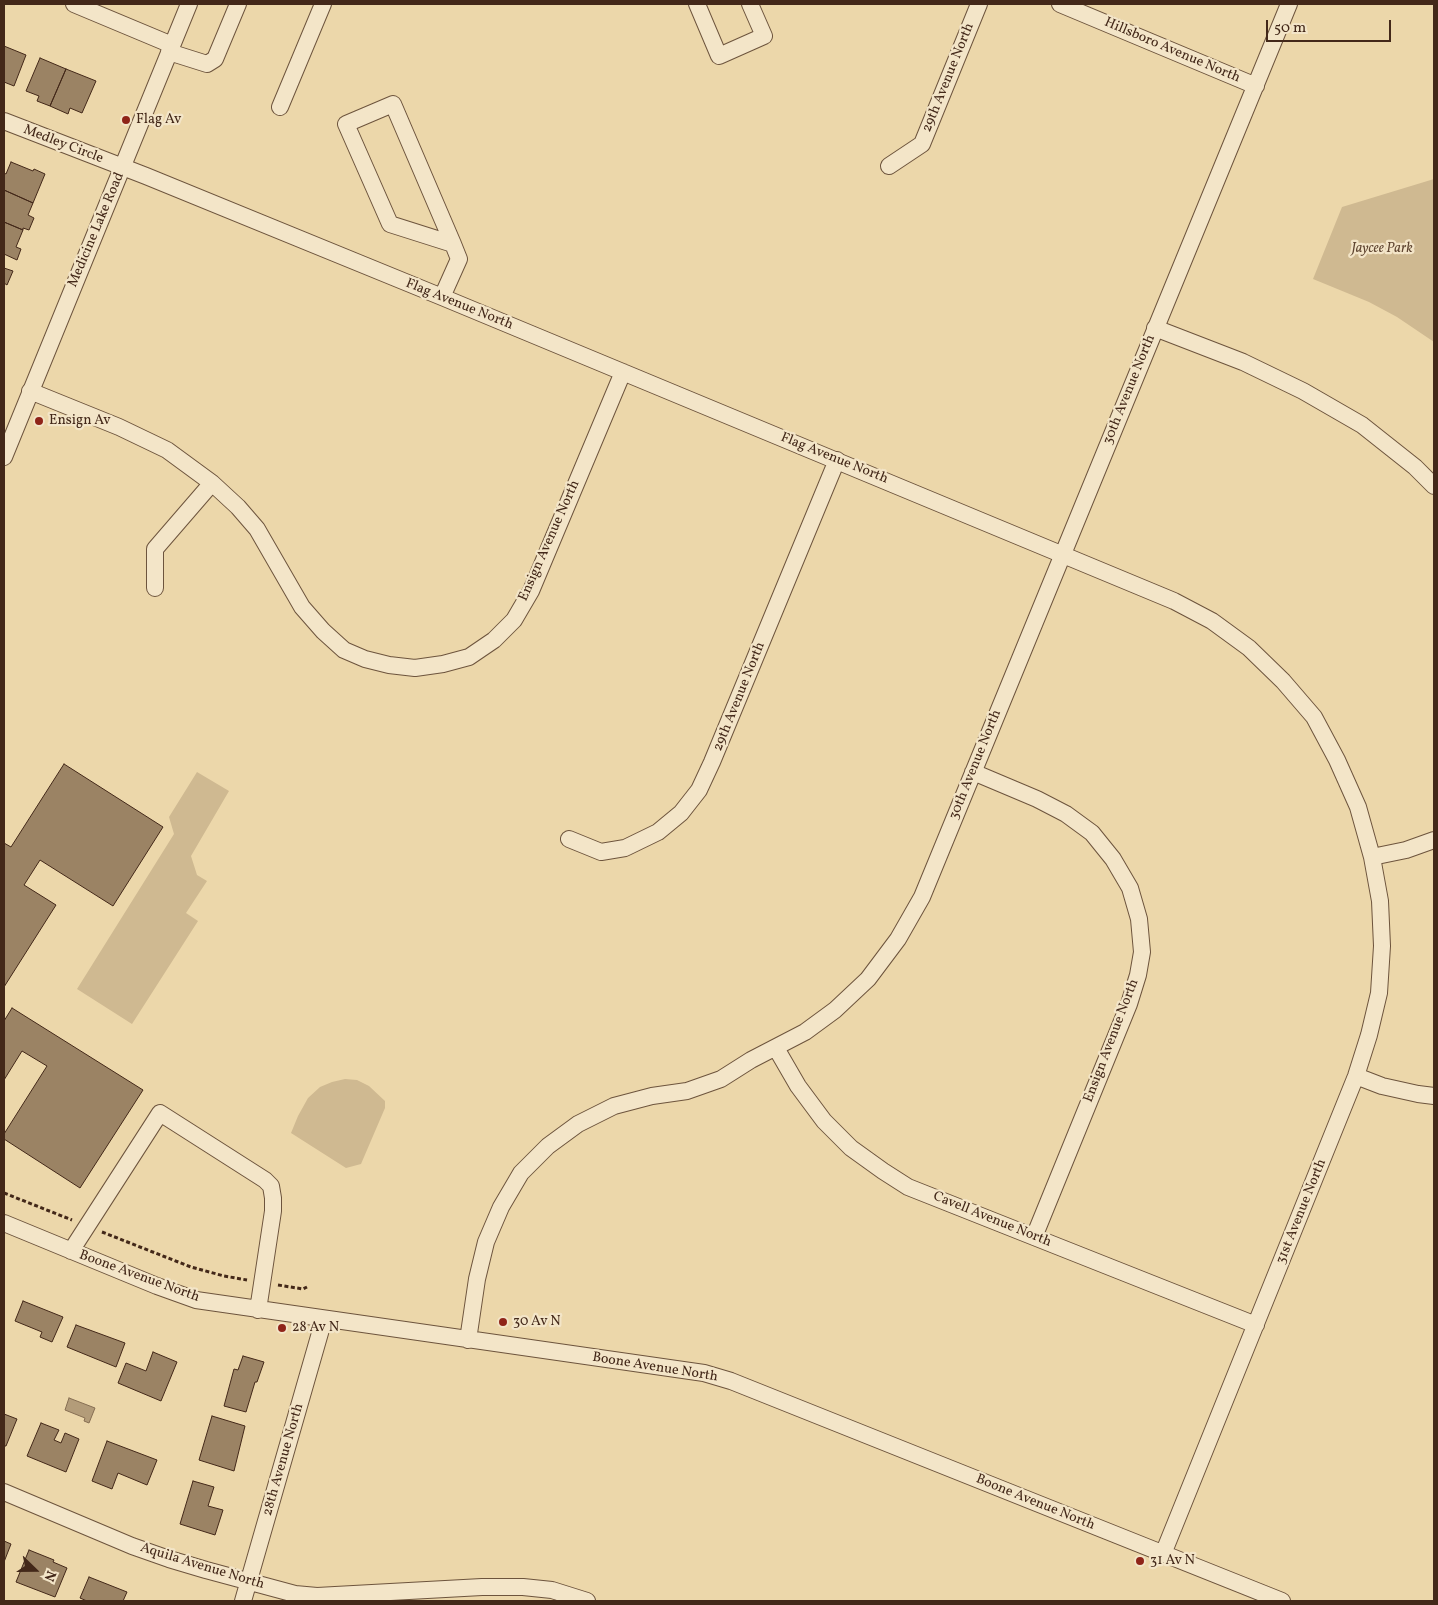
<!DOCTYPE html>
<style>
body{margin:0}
#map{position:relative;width:1438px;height:1605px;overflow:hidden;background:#ecd7aa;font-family:Vollkorn,serif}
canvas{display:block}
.frame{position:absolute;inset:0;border:5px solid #432819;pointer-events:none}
.north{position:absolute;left:10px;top:1545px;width:50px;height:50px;-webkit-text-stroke:4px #f3e5c8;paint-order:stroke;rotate:112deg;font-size:14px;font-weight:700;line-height:20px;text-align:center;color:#432819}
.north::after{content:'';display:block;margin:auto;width:18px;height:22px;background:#432819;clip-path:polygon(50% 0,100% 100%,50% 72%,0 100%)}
.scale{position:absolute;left:1266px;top:20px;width:125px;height:22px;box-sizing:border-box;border:2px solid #432819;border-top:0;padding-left:6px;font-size:15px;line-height:18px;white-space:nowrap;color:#432819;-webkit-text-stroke:4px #f3e5c8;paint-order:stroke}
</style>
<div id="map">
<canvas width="1438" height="1605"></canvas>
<div class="frame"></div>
<div class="north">N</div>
<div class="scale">50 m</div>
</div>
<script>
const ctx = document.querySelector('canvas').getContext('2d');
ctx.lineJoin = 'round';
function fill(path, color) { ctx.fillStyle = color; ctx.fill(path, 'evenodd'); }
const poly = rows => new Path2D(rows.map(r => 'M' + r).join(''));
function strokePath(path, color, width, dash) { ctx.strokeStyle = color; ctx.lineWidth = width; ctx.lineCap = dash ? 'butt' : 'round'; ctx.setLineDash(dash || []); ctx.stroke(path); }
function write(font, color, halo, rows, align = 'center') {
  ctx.font = font + ' Vollkorn,serif'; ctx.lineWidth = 4.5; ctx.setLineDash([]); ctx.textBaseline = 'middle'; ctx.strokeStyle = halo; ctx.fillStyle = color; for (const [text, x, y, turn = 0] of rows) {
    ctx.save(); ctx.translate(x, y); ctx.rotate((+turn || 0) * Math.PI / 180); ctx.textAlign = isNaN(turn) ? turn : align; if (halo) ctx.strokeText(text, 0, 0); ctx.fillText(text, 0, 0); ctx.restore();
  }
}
fill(poly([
 [1434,179,1434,342,1397,317,1369,302,1313,279,1342,207],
 [197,772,229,791,191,856,197,875,207,881,186,913,198,921,132,1024,77,989,174,834,169,817],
 [345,1079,357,1080,369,1086,385,1101,385,1108,361,1164,346,1168,291,1133,298,1116,308,1098,320,1087,332,1082]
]), '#cfb991');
const water = poly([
 [69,1398,95,1408,89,1423,84,1421,85,1418,65,1410,69,1398]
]);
fill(water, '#b39c79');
strokePath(water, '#866e53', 1);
const building = poly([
 [4,46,26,55,14,86,4,82,4,46],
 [40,58,66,69,50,106,37,101,39,96,26,91,40,58],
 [66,69,96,81,82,113,70,108,68,114,50,106,66,69],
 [11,162,33,171,34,169,45,174,33,203,4,190,4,173,6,174,11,162],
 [4,190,33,203,28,215,34,218,29,230,23,228,23,230,4,222,4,190],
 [4,222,23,230,16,247,21,249,17,260,4,254,4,222],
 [4,268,13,271,7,285,4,283,4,268],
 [64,764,163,827,113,906,40,860,24,885,56,905,4,987,4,843,11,847,64,764],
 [12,1008,143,1090,80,1188,4,1139,4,1134,47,1066,22,1051,4,1080,4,1021,12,1008],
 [23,1301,63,1317,52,1342,40,1337,42,1332,15,1321,23,1301],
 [76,1325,125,1343,116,1367,67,1347,76,1325],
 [153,1352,177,1362,161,1401,118,1383,126,1363,146,1371,153,1352],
 [243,1356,264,1362,257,1382,255,1382,246,1412,224,1406,234,1369,238,1370,243,1356],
 [4,1414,17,1419,6,1446,4,1446,4,1414],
 [212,1416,245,1426,234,1471,199,1460,212,1416],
 [41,1423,59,1430,54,1440,61,1443,65,1433,79,1439,66,1472,27,1456,41,1423],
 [107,1441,157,1460,147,1485,118,1473,112,1489,92,1481,107,1441],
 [193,1481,214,1487,208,1506,223,1510,215,1535,180,1524,193,1481],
 [4,1541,11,1544,4,1562,4,1541],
 [29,1550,54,1560,53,1562,67,1568,55,1597,16,1582,29,1550],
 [89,1577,127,1592,123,1601,87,1601,80,1598,89,1577]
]);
fill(building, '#9b8364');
strokePath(building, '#432819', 1);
const minor = poly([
 [74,4,172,45],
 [697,4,719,56,764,36,750,4],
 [1060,4,1256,86],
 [169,52,207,64,215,59,238,4],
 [280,107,323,4],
 [4,121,146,176,442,297,1174,601,1212,621,1249,648,1283,681,1314,717,1337,760,1358,807,1372,857,1380,901,1382,946,1379,993,1369,1035,1356,1076,1163,1554],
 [889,166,922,144,979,4],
 [442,297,459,259,453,244,393,104,346,124,390,224,453,244],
 [1155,328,1243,362,1303,391,1362,425,1415,467,1434,486],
 [30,391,119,427,167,450,212,483,238,507,257,529,302,607,323,631,344,650,365,659,389,665,415,668,443,664,469,657,494,640,514,620,531,591,623,372],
 [4,457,189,4],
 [155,588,155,549,212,483],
 [973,772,1037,799,1066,814,1092,833,1113,859,1130,888,1139,919,1142,952,1138,975,1129,1004,1034,1237],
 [569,839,601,852,625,848,658,832,681,813,699,790,712,762,837,460],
 [1372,857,1406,850,1434,840],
 [776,1048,798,1086,824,1121,851,1148,883,1171,908,1187,1256,1325],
 [1356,1076,1382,1086,1418,1094,1434,1096],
 [4,1223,157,1286,196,1300,704,1373,731,1381,1282,1601],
 [71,1251,160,1113,265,1180,271,1186,273,1198,273,1211,258,1310],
 [468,1340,477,1279,486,1242,501,1207,521,1173,548,1146,578,1124,614,1106,652,1096,687,1091,721,1079,751,1060,805,1032,835,1010,868,979,898,939,922,897,1289,4],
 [4,1492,132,1546,169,1559,206,1570,295,1594,317,1596,482,1587,523,1587,552,1590,587,1601],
 [243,1601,324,1319]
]);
strokePath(minor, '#6d543d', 18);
strokePath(poly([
 [4,1193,72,1220],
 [102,1232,191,1267,224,1276,247,1280],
 [278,1285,303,1289,307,1287]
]), '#432819', 3, [4, 2.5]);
strokePath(minor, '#f3e5c8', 16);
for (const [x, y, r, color] of [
 [126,120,5,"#8f2418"],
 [39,421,5,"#8f2418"],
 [503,1322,5,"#8f2418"],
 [282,1328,5,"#8f2418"],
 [1140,1561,5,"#8f2418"]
]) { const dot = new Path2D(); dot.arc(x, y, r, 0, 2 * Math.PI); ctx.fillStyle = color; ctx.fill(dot); strokePath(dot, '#f3e5c8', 2); }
write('14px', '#432819', '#f3e5c8', [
 ["Hillsboro Avenue North",1172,51,23],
 ["29th Avenue North",949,78,-68],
 ["Medley Circle",63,145,21],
 ["Medicine Lake Road",97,230,-67],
 ["Flag Avenue North",459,305,22],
 ["30th Avenue North",1130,390,-68],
 ["Flag Avenue North",834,459,22],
 ["Ensign Avenue North",550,541,-66],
 ["29th Avenue North",740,697,-68],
 ["30th Avenue North",976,765,-68],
 ["Ensign Avenue North",1112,1041,-69],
 ["31st Avenue North",1302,1212,-68],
 ["Cavell Avenue North",992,1220,22],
 ["Boone Avenue North",139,1277,20],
 ["Boone Avenue North",655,1368,9],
 ["28th Avenue North",284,1460,-74],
 ["Boone Avenue North",1035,1503,22],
 ["Aquila Avenue North",202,1567,17]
]);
write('14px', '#432819', '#f3e5c8', [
 ["Flag Av",136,120],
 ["Ensign Av",49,421],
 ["30 Av N",513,1322],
 ["28 Av N",292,1328],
 ["31 Av N",1150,1561]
], 'left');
write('italic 14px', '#5f4531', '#f3e5c8', [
 ["Jaycee Park",1382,249]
]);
</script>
